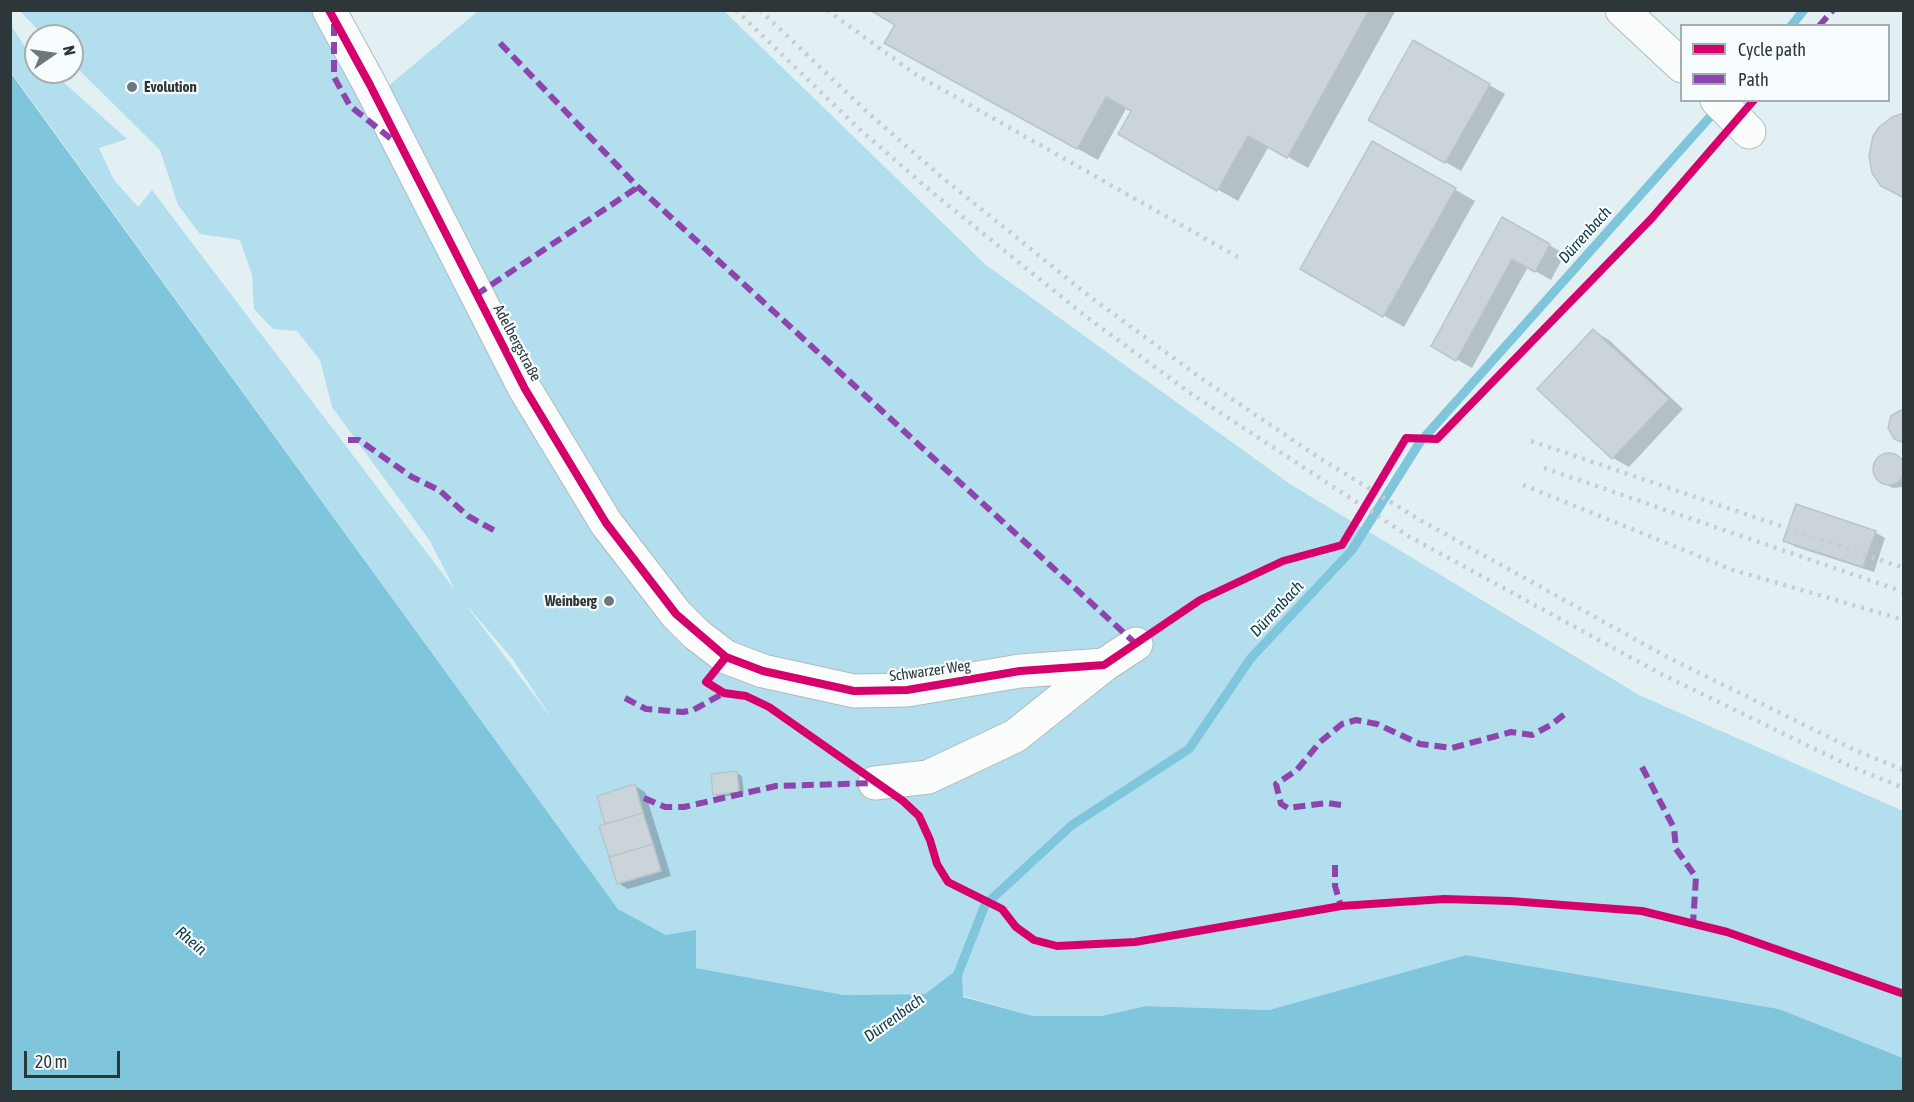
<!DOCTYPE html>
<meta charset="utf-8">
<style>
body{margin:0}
#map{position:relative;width:1914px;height:1102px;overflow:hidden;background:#e2f0f4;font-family:"Asap Condensed",sans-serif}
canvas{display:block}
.frame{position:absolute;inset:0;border:12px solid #2d373a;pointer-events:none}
.legend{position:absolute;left:1680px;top:24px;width:210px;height:78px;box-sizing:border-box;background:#f7fcfe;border:2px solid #a6adb0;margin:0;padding:8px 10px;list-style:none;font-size:18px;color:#2d373a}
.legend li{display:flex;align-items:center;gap:12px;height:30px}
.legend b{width:30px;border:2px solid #a6adb0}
.north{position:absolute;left:24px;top:24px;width:60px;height:60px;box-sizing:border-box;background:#f7fcfe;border:2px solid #a6adb0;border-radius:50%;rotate:77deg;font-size:16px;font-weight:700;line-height:24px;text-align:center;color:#2d373a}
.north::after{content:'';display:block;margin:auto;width:21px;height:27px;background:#6c787b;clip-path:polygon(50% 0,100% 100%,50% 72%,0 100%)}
.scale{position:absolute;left:24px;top:1051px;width:96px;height:27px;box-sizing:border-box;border:3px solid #2d373a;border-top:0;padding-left:8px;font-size:18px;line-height:21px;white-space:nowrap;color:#2d373a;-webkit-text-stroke:4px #f7fcfe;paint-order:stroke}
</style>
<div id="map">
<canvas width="1914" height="1102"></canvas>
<div class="frame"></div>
<ul class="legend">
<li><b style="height:8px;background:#d6006c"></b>Cycle path</li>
<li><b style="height:8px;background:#8e44ad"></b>Path</li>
</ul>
<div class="north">N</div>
<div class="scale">20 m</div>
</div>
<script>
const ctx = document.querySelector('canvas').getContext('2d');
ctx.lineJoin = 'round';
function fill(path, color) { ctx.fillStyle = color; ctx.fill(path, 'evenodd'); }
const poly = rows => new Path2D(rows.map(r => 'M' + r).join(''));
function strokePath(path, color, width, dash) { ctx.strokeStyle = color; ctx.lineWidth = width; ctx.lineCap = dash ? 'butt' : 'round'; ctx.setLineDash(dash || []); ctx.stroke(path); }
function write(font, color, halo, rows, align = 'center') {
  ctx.font = font + ' "Asap Condensed",sans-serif'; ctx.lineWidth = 4.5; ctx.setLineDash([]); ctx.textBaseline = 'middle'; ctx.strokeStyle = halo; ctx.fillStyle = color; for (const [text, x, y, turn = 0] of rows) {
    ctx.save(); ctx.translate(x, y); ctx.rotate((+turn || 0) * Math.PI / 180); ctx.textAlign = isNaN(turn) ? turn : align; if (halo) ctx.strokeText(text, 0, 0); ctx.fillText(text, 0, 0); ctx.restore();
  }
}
fill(poly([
 [20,11,317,11,553,459,692,620,556,426,387,87,478,11,724,11,986,265,1290,484,1639,695,1903,811,1903,1058,1779,1009,1466,955,1269,1010,1146,1006,1101,1016,1033,1016,963,996,962,967,925,994,843,995,696,968,666,935,618,909,11,72,10,24,27,50,36,57,36,72,52,72,127,139,99,148,114,180,138,207,152,190,455,590,430,541,332,407,320,360,297,331,273,329,254,309,252,275,240,240,200,234,178,205,160,150,72,63,72,36,44,36],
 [469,608,514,661,552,719,469,609]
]), '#b3deed');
fill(poly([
 [10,72,618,909,666,935,696,930,696,968,844,995,925,994,962,966,963,997,1033,1016,1101,1016,1146,1006,1269,1010,1466,955,1779,1009,1903,1058,1903,1091,11,1091]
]), '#7fc5dc');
fill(poly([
 [872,10,1396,10,1308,168,1269,146,1238,201,1120,134,1133,110,1127,107,1098,160,907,54,897,25],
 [1414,42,1505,94,1461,171,1370,119],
 [1373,143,1475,201,1404,327,1302,269],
 [1503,219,1565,254,1551,280,1528,267,1472,368,1433,346],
 [1594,331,1609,340,1683,409,1629,467,1613,458,1539,389],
 [1887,454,1904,460,1902,487,1893,488,1885,484,1875,474,1875,465,1879,458],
 [1875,532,1885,538,1874,572,1796,547,1785,541],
 [737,773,742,776,744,794,719,797,715,794],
 [635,786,645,792,671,876,628,889,618,883,607,825,599,797]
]), '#0003');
strokePath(poly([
 [1791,26,1804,10],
 [957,976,985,905,1072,825,1189,749,1251,658,1352,550,1420,442,1717,109]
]), '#7fc5dc', 9);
const building = poly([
 [870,10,1369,10,1287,158,1248,136,1217,191,1118,134,1131,111,1106,97,1077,149,884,43,895,25,870,10],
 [1413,40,1490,84,1445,163,1368,120,1413,40],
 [1904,113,1904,198,1881,186,1872,173,1869,156,1873,136,1879,127,1892,117,1904,113],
 [1372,141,1456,188,1383,317,1300,269,1372,141],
 [1502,217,1550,244,1535,272,1512,259,1456,361,1431,346,1502,217],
 [1593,329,1669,399,1612,459,1537,389,1593,329],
 [1901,410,1904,410,1904,443,1894,439,1888,428,1891,416,1901,410],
 '1873 469a16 16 0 1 1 32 0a16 16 0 1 1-32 0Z',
 [1796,504,1876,531,1863,567,1783,541,1796,504],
 [737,771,739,792,713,795,711,774,737,771],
 [635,784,643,813,605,824,597,796,635,784],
 [643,813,653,844,609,857,599,826,643,813],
 [653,844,661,871,617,884,609,857,653,844]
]);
fill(building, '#cbd5d9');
strokePath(building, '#bac5c9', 1.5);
const minor = poly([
 [329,10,370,85,525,389,606,523,676,614,696,634,726,657,763,671,854,691,907,690,1020,671,1104,665,1136,644],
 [1622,10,1682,66],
 [1717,100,1749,132],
 [875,783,928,777,1015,736,1104,665]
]);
strokePath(minor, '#b0bbbe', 35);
strokePath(minor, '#fbfdfd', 33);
strokePath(poly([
 [736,10,856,126,933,193,1084,315,1190,393,1410,537,1661,674,1852,767,1904,788],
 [760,10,867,112,944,179,1089,296,1198,376,1318,457,1420,520,1669,658,1857,751,1904,770],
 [827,10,915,74,1243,260],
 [1531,441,1904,568],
 [1544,468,1904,592],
 [1523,485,1733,570,1904,620]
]), '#c9cdce', 4.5, [3, 6]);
strokePath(poly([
 [334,24,334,77,350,106,395,142],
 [1819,26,1833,10],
 [500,43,638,187,1136,644,1139,642],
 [476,295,638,187],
 [348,440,359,440,412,477,439,490,468,516,497,532],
 [625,698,646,709,683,712,693,710,724,693],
 [1642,767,1674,828,1676,849,1696,877,1693,924],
 [644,798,665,807,684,807,776,786,875,783],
 [1341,805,1328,803,1288,808,1281,804,1276,784,1297,770,1320,742,1342,724,1356,720,1377,724,1420,744,1452,748,1511,732,1532,735,1551,725,1566,713],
 [1335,865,1335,886,1341,906]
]), '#8e44ad', 6, [12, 6]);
strokePath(poly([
 [329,10,370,85,525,389,606,523,676,614,726,657,763,671,854,691,907,690,1020,671,1104,665,1200,600,1283,561,1342,545,1406,438,1437,439,1651,219,1754,100],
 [726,657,706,682,724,693,746,696,769,707,903,801,919,816,930,840,937,864,948,882,1002,909,1016,927,1034,940,1057,946,1135,942,1341,906,1444,899,1510,901,1642,911,1727,932,1904,994]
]), '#d6006c', 8);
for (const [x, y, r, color] of [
 [132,87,6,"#6c787b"],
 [609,601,6,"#6c787b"]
]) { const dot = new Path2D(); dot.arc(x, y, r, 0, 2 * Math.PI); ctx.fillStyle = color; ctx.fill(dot); strokePath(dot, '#f7fcfe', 2); }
write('bold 15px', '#2d373a', '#f7fcfe', [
 ["Evolution",144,87],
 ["Weinberg",597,601,"right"]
], 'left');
write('15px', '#2d373a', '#f7fcfe', [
 ["Adelbergstraße",517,343,62],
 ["Schwarzer Weg",930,671,-8]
]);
write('italic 16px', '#0d3846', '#f7fcfe', [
 ["Dürrenbach",1585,235,-48],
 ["Dürrenbach",1277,609,-47],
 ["Rhein",191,941,40],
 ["Dürrenbach",894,1018,-36]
]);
</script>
